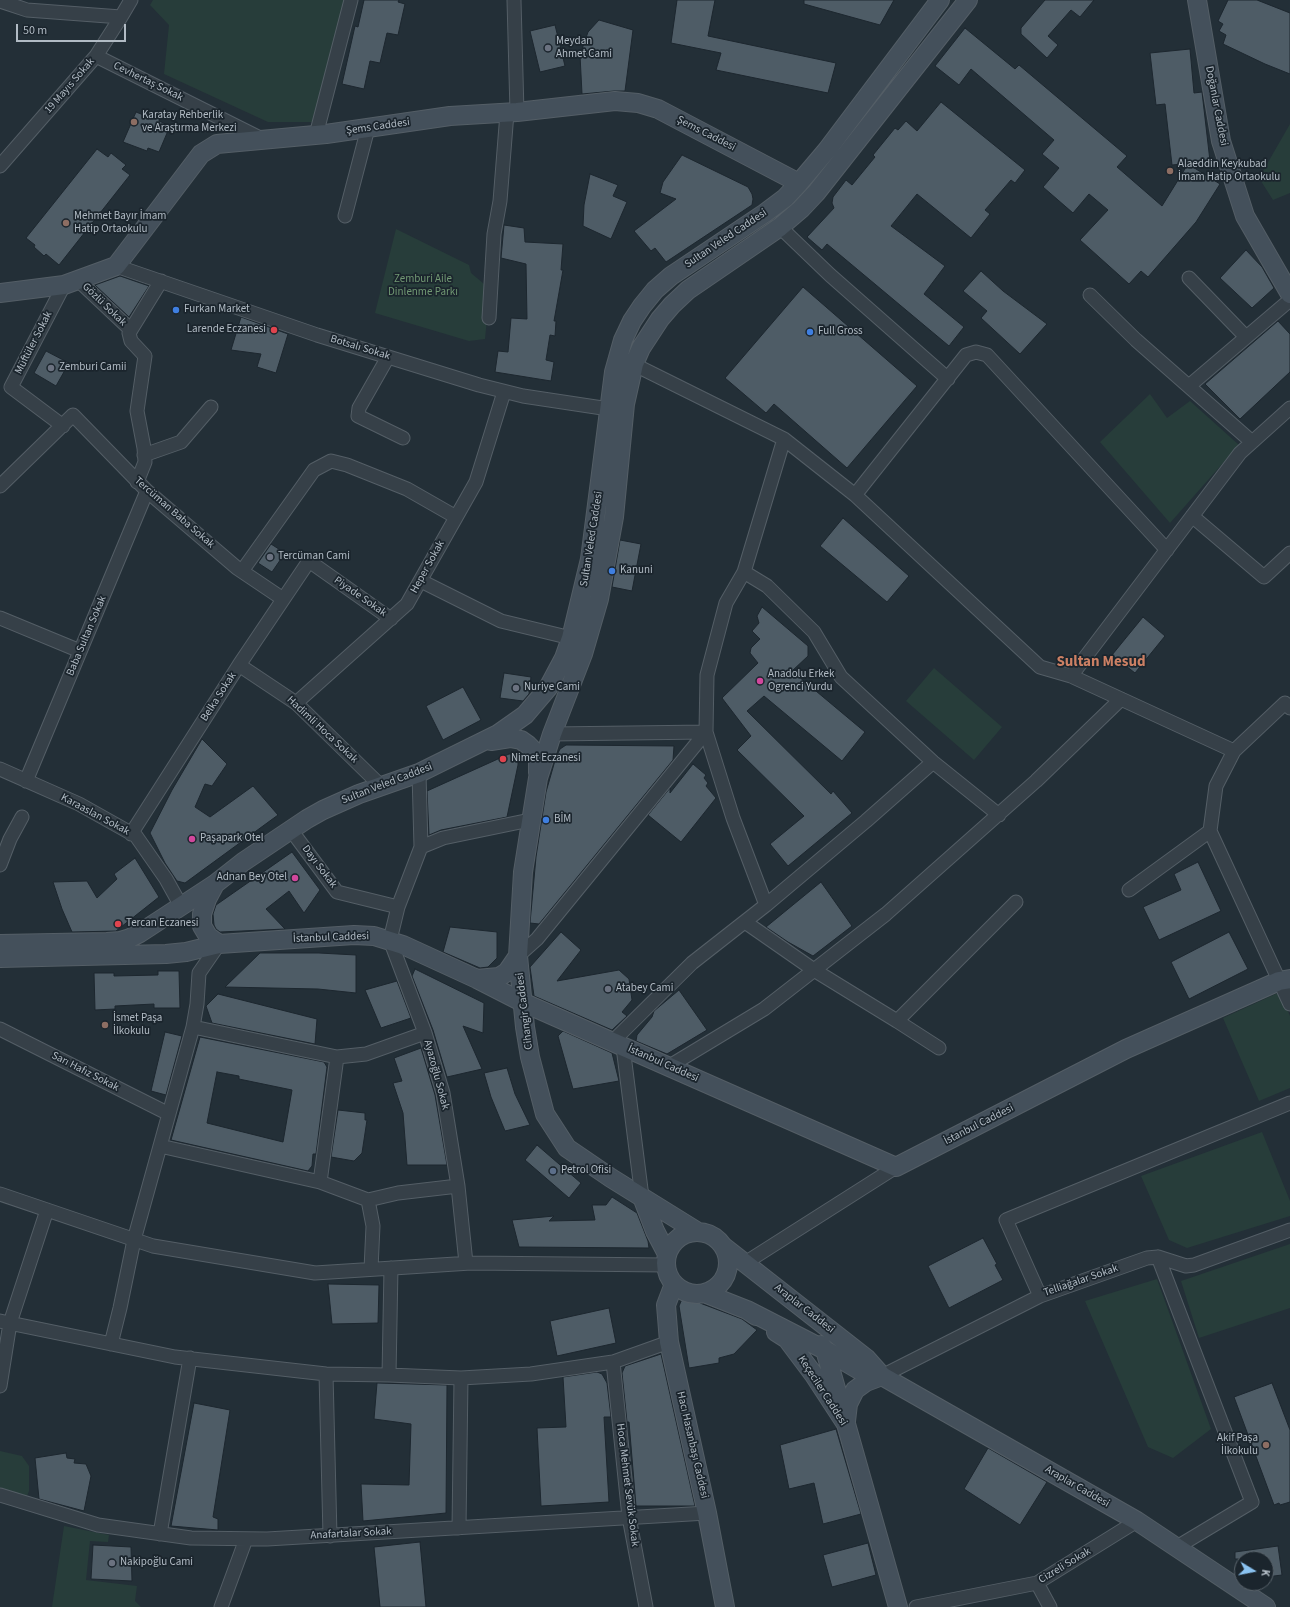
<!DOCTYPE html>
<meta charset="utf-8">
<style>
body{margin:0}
#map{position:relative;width:1290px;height:1607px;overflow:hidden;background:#232f37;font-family:"Source Sans 3",sans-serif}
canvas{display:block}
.north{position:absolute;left:1234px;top:1551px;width:40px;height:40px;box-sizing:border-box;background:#1b252d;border:1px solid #576169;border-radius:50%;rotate:100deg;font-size:11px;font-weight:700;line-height:16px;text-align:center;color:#b1bbc4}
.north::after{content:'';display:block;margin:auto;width:14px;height:18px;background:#8ac2f0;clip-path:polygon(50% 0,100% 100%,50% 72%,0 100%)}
.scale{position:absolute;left:16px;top:24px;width:110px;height:18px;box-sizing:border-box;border:2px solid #b1bbc4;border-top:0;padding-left:5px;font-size:12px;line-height:14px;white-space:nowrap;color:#b1bbc4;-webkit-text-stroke:3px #1b252d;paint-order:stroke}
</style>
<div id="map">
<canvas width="1290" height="1607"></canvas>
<div class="north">K</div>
<div class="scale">50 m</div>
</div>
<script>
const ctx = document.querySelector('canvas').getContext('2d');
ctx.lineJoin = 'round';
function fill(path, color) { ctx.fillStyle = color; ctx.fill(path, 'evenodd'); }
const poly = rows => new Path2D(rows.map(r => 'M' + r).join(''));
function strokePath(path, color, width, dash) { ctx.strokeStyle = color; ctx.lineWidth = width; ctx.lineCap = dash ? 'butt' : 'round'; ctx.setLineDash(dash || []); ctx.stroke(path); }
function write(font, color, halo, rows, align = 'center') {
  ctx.font = font + ' "Source Sans 3",sans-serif'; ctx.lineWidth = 3.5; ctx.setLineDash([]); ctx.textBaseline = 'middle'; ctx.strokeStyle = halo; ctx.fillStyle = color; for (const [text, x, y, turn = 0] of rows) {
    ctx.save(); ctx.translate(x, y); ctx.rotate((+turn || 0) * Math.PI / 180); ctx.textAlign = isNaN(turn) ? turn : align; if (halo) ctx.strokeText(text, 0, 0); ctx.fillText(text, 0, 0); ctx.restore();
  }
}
fill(poly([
 [153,0,348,0,315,122,268,122,164,74,169,25,150,5],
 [1290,124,1290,193,1273,200,1259,178],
 [396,229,469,265,471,273,490,289,485,339,469,341,375,313],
 [1150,394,1167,418,1190,401,1239,445,1170,523,1100,442],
 [934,668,1002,727,974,760,906,701],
 [1280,992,1290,1016,1290,1088,1259,1101,1223,1018],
 [1262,1132,1290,1201,1290,1216,1187,1248,1169,1240,1141,1176],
 [1290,1244,1290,1308,1199,1338,1181,1281],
 [1157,1279,1211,1429,1173,1458,1148,1447,1085,1301],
 [0,1451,22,1456,29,1466,29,1491,27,1496,0,1488],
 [64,1526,109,1535,108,1542,90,1541,86,1580,137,1586,135,1601,141,1607,52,1607]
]), '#273d3a');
const building = poly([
 [364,0,399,0,398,2,405,4,398,35,387,33,380,63,370,61,364,89,342,84,355,26,358,27,364,0],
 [677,0,715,0,708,36,836,63,828,93,716,70,721,53,671,43,677,0],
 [804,0,894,0,880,25,804,4,804,0],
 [1045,0,1094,0,1080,17,1071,10,1048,36,1058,45,1047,58,1021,34,1021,28,1045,0],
 [1228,0,1257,0,1290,13,1290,74,1265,64,1223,44,1226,35,1219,31,1223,24,1218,21,1228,0],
 [599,20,633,30,625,91,614,91,582,94,580,55,588,32,599,20],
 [555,25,565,66,540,72,530,31,555,25],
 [965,28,1015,69,1019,65,1127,156,1117,167,1162,206,1188,164,1220,184,1196,222,1148,277,1141,271,1129,284,1080,240,1108,210,1089,194,1073,213,1043,187,1059,168,1042,154,1054,140,971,69,959,85,935,66,965,28],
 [1190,49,1194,93,1202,92,1210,161,1172,165,1165,104,1156,105,1150,53,1190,49],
 [941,102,1025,170,1015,183,1011,180,985,210,990,214,971,238,917,194,891,226,945,266,924,294,964,327,949,346,827,244,822,250,807,237,834,208,832,203,833,197,846,180,852,185,875,157,873,155,895,128,898,130,906,121,917,131,941,102],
 [136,112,146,116,147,112,160,117,159,121,170,126,159,152,148,148,147,151,123,142,136,112],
 [97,149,108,157,111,153,126,165,122,169,130,175,59,265,46,254,44,256,34,247,35,245,26,238,97,149],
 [682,155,748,187,752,194,753,199,752,205,746,209,666,262,655,248,651,251,634,231,676,199,660,193,663,182,682,155],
 [590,174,618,185,613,196,627,202,611,239,583,226,584,205,590,174],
 [504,225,524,228,525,242,563,244,561,270,563,270,554,321,556,321,555,336,550,335,546,360,554,362,551,381,495,372,498,351,508,352,511,318,527,319,526,264,501,258,504,225],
 [1246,250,1262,267,1274,288,1252,308,1220,278,1246,250],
 [981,271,1003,291,1047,324,1020,354,981,318,987,311,963,291,981,271],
 [120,276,149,286,129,317,95,285,120,276],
 [803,287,917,386,847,468,774,404,766,413,725,378,803,287],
 [241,317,288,334,276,373,257,367,261,354,231,350,241,317],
 [1278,321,1290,334,1290,372,1240,419,1205,384,1278,321],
 [46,351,69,363,56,386,34,373,46,351],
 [843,518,909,576,887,602,820,546,843,518],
 [620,540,641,544,632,591,612,587,620,540],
 [271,544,285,553,272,572,258,563,271,544],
 [762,607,808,646,808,656,792,671,865,732,842,761,764,696,747,711,831,794,833,791,852,813,788,866,770,844,804,816,737,750,751,736,722,698,758,663,750,653,751,648,760,639,752,631,759,623,757,616,762,607],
 [1143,617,1165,636,1135,673,1112,655,1143,617],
 [504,673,531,677,529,694,523,701,500,698,504,673],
 [463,687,481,720,443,740,426,706,463,687],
 [202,739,227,764,212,786,205,784,195,807,210,817,253,786,278,815,185,883,177,881,165,863,150,833,172,790,202,739],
 [566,745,674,746,673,760,539,924,530,923,536,857,546,792,556,757,560,749,566,745],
 [509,754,518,754,518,765,507,817,441,830,429,835,427,791,509,754],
 [693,764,706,775,704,778,708,783,706,786,716,798,681,842,648,815,670,788,670,793,693,764],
 [292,852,320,890,304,913,289,891,266,909,285,929,220,932,216,929,214,925,213,914,216,905,292,852],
 [135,858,159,897,116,931,72,932,62,909,53,882,87,881,97,898,117,879,114,874,135,858],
 [1198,862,1221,911,1159,940,1143,907,1181,890,1174,874,1198,862],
 [821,882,852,926,813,956,788,942,766,927,821,882],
 [450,927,497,932,497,958,488,967,480,968,443,952,450,927],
 [561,932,581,950,557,981,619,970,629,979,632,1000,622,1012,627,1016,612,1030,534,996,530,967,561,932],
 [1229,932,1248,969,1189,999,1171,962,1229,932],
 [260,953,319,953,356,955,356,993,318,989,225,987,260,953],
 [415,969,484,1003,483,1033,463,1026,482,1069,447,1077,433,1030,412,976,415,969],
 [158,971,179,971,180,1008,154,1008,154,1004,115,1006,115,1009,95,1010,94,973,114,973,114,976,158,975,158,971],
 [397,981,411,1018,381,1028,365,990,397,981],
 [679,990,707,1030,667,1054,636,1041,637,1035,652,1017,654,1011,679,990],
 [218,994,317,1019,315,1044,212,1023,206,1006,218,994],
 [563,1031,612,1053,619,1081,573,1089,558,1036,563,1031],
 [165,1032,182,1036,166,1095,151,1091,165,1032],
 [200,1037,324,1062,327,1067,316,1154,313,1154,312,1166,308,1171,171,1140,200,1037],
 [217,1072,239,1076,239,1079,292,1090,283,1142,207,1123,217,1072],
 [421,1048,435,1095,447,1165,407,1165,403,1113,393,1083,402,1081,394,1058,421,1048],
 [507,1068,515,1094,530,1125,505,1131,491,1097,484,1073,507,1068],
 [338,1110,365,1113,365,1120,367,1120,362,1153,354,1161,331,1157,338,1110],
 [537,1145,581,1183,569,1198,525,1160,537,1145],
 [612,1197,637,1213,648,1241,649,1248,519,1247,512,1220,554,1216,549,1221,595,1220,592,1205,606,1205,612,1197],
 [983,1238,997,1264,995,1265,1003,1280,949,1308,928,1266,983,1238],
 [328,1284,379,1285,378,1323,332,1324,328,1284],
 [693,1295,700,1303,742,1319,757,1330,734,1354,719,1358,719,1363,689,1368,679,1306,682,1299,687,1296,693,1295],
 [609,1308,616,1343,557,1356,550,1321,609,1308],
 [661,1354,695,1506,636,1506,629,1422,627,1422,622,1373,625,1366,661,1354],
 [597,1372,602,1374,607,1383,611,1417,604,1417,609,1502,541,1506,537,1428,566,1427,563,1377,597,1372],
 [377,1383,447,1385,446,1513,363,1521,361,1484,409,1485,411,1424,374,1419,377,1383],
 [1272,1383,1290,1430,1290,1502,1280,1505,1279,1503,1274,1505,1234,1397,1272,1383],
 [194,1403,230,1410,213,1517,218,1519,218,1530,171,1526,194,1403],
 [836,1429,861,1514,823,1524,814,1483,789,1489,780,1445,836,1429],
 [988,1448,1047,1482,1020,1525,964,1489,988,1448],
 [66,1453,67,1458,75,1459,74,1463,86,1464,91,1476,84,1511,39,1499,35,1458,66,1453],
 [420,1542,426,1607,380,1607,374,1547,420,1542],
 [868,1543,876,1575,832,1587,823,1555,868,1543],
 [93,1545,131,1547,132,1581,91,1579,93,1545],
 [1278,1546,1282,1575,1266,1577,1266,1559,1235,1559,1235,1552,1278,1546]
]);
fill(building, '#4e5c66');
strokePath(building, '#1d272f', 1);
const street = poly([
 [514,0,517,112],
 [0,1,27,10,121,17],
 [96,56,264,140],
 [316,135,351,0],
 [0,166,96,56,121,17,131,0],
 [345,216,368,128],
 [780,227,830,275,948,379],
 [116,266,317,335,479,385,523,396,609,409],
 [1189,278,1246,337],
 [78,280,131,330],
 [1090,295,1136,340,1252,442],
 [489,318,494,234,500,201,507,113],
 [388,357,359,408,358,416,403,438],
 [627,361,784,439,855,495,1040,667,1071,676,1234,751,1216,786,1210,831,1290,1004],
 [1189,386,1290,300],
 [63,426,11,387,64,285],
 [784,439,744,572,767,586,814,632,841,677,933,762,999,815],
 [144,455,181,442,211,407],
 [137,482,145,462,144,448,137,411,145,356,131,341,129,333,161,281],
 [0,486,73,415,147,491,237,568,283,599],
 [855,495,966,355,976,352,987,355,1167,550],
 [1192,516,1264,577,1290,553],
 [242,571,314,470,331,461,347,465,407,489,456,517],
 [421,581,501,621,571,638],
 [0,618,80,651],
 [239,665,296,703,381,786],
 [1071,676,1240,453,1290,408],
 [296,703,407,604,476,482,504,392],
 [1234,751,1285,703,1290,708],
 [0,769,79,804,136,836,166,879,181,906],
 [419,773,421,847],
 [26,781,147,491],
 [291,830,337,892,398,907],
 [131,834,239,665,309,561,391,619],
 [0,865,10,839,22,817],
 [1129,890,1210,831],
 [766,905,866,821,933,762],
 [745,922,814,970,897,1021,1016,902],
 [518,956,537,939,706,732,552,734],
 [897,1021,939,1048],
 [193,1027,337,1057,366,1054,425,1033],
 [0,1029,169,1114],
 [612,1042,692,963,766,905,733,818,706,732,707,675,726,603,744,572],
 [623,1047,642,1197],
 [668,1067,764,1009,886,914,1036,781,1121,699],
 [160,1146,320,1182,368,1200,398,1193,458,1186],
 [320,1182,337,1057],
 [0,1194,153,1246,315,1273,471,1263,666,1265],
 [368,1200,373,1226,371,1269],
 [1158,1257,1252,1502,1177,1547],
 [466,1263,458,1186,443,1093,425,1033,390,940,398,907,421,847,443,838,530,820],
 [745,1263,896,1167],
 [1040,1296,1006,1220,1290,1103],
 [0,1321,175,1357,326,1374,389,1375,461,1378,531,1374,613,1362,669,1342],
 [111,1344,120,1308,134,1240,193,1027,197,1004,199,973,219,944],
 [613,1362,629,1517,646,1607],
 [326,1374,330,1536],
 [389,1375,391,1268],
 [882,1376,1040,1296,1147,1258,1158,1257,1186,1266,1194,1265,1290,1230],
 [0,1386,10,1323,47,1210],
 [0,1495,98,1525,191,1538,267,1539,707,1513],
 [459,1528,461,1378],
 [160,1534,190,1358],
 [1037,1583,1050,1607],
 [221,1607,246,1539],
 [916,1607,1037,1583,1137,1521]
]);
const secondary = poly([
 [1197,0,1221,141,1245,216,1290,294],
 [0,293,64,285,116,266,201,154,217,144,326,134,450,116,517,112,615,101,638,103,658,109,799,183],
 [491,741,510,738,521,740,528,745,535,752,538,761,538,773],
 [215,884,207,899,202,914,202,926,208,936,219,944],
 [0,944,107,942,120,941,130,938,140,933,215,884,243,862,307,819,323,810,359,794,419,773,498,734,525,715,548,688,564,658,571,638,590,559,614,372,623,340,632,321,642,306,655,290,671,276,765,213,785,198,799,183,827,150,940,0],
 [0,958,166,954,186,952,219,944,354,935,374,936,403,945,477,979,522,1002,896,1167,1126,1049,1279,981,1290,979],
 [477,979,499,977,507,972,518,956],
 [642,1197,655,1231,667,1254],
 '666 1263a31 31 0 1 1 62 0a31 31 0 1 1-62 0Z',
 [698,1232,611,1178,567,1148,545,1114,530,1057,525,1027,518,956,523,872,538,778,552,734,583,654,599,599,614,517,625,404,634,364,641,348,660,319,672,305,688,290,780,227,801,209,816,193,968,0],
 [723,1246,866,1358,882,1376],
 [674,1284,666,1305,669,1342,707,1513,725,1607],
 [704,1293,747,1310,756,1316],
 [747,1310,825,1350,859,1370,882,1376,1137,1521,1266,1607],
 [776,1332,787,1339,814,1375,846,1424,898,1607],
 [821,1345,825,1350,841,1406],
 [846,1421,848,1404,855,1390,866,1382,882,1376]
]);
strokePath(street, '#545e66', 15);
strokePath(secondary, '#545e66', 20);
strokePath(street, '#364048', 13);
strokePath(secondary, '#44505b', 18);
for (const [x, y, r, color] of [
 [548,48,4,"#6b7280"],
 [134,122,4,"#8d6e63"],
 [1170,171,4,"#8d6e63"],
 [66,223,4,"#8d6e63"],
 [176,310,4,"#3f7fe0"],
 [274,330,4,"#e0444e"],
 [810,332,4,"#3f7fe0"],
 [51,368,4,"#6b7280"],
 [270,557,4,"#6b7280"],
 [612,571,4,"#3f7fe0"],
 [760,681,4,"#d1479c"],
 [516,688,4,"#6b7280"],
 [503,759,4,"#e0444e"],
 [546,820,4,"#3f7fe0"],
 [192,839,4,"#d1479c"],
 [295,878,4,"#d1479c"],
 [118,924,4,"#e0444e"],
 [608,989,4,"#6b7280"],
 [105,1025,4,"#8d6e63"],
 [553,1171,4,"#5c6f8a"],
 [1266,1445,4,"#8d6e63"],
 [112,1563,4,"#6b7280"]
]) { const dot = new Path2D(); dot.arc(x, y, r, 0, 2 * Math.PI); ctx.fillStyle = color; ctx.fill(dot); strokePath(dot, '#1b252d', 1.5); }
write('11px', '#b1bbc4', '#1b252d', [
 ["Meydan",556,42],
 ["Ahmet Cami",556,55],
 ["Karatay Rehberlik",142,116],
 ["ve Araştırma Merkezi",142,129],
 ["Alaeddin Keykubad",1178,165],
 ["İmam Hatip Ortaokulu",1178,178],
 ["Mehmet Bayır İmam",74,217],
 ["Hatip Ortaokulu",74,230],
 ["Furkan Market",184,310],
 ["Larende Eczanesi",266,330,"right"],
 ["Full Gross",818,332],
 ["Zemburi Camii",59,368],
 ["Tercüman Cami",278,557],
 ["Kanuni",620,571],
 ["Anadolu Erkek",768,675],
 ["Ogrenci Yurdu",768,688],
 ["Nuriye Cami",524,688],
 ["Nimet Eczanesi",511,759],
 ["BİM",554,820],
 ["Paşapark Otel",200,839],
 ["Adnan Bey Otel",287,878,"right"],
 ["Tercan Eczanesi",126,924],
 ["Atabey Cami",616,989],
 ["İsmet Paşa",113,1019],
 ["İlkokulu",113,1032],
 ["Petrol Ofisi",561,1171],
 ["Akif Paşa",1258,1439,"right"],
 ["İlkokulu",1258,1452,"right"],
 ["Nakipoğlu Cami",120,1563]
], 'left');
write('11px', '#b1bbc4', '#1b252d', [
 ["Cevhertaş Sokak",148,82,26],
 ["19 Mayıs Sokak",70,86,-49],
 ["Doğanlar Caddesi",1216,106,79],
 ["Şems Caddesi",378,127,-8],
 ["Şems Caddesi",706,134,27],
 ["Sultan Veled Caddesi",726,239,-34],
 ["Gözlü Sokak",104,305,44],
 ["Müftüler Sokak",34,343,-63],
 ["Botsalı Sokak",360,348,17],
 ["Tercüman Baba Sokak",174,513,41],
 ["Sultan Veled Caddesi",592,539,-81],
 ["Heper Sokak",428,567,-61],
 ["Piyade Sokak",360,597,35],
 ["Baba Sultan Sokak",87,636,-67],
 ["Belka Sokak",219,697,-57],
 ["Hadimli Hoca Sokak",322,730,43],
 ["Sultan Veled Caddesi",387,784,-21],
 ["Karaaslan Sokak",95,815,28],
 ["Dayı Sokak",319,867,53],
 ["İstanbul Caddesi",331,938,-2],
 ["Cihangir Caddesi",525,1011,-97],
 ["İstanbul Caddesi",663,1064,24],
 ["Sarı Hafız Sokak",85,1072,27],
 ["Ayazoğlu Sokak",436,1075,75],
 ["İstanbul Caddesi",979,1125,-27],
 ["Telliağalar Sokak",1081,1281,-19],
 ["Araplar Caddesi",804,1309,38],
 ["Keçeciler Caddesi",822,1391,57],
 ["Hacı Hasanbaşı Caddesi",692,1445,77],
 ["Hoca Mehmet Sevük Sokak",627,1485,83],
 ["Araplar Caddesi",1077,1487,30],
 ["Anafartalar Sokak",351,1534,-3],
 ["Cizreli Sokak",1065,1566,-31]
]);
write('11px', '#719873', '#1b252d', [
 ["Zemburi Aile",423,280],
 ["Dinlenme Parkı",423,293]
]);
write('bold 15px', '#cc8064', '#1b252d', [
 ["Sultan Mesud",1101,663]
]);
</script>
